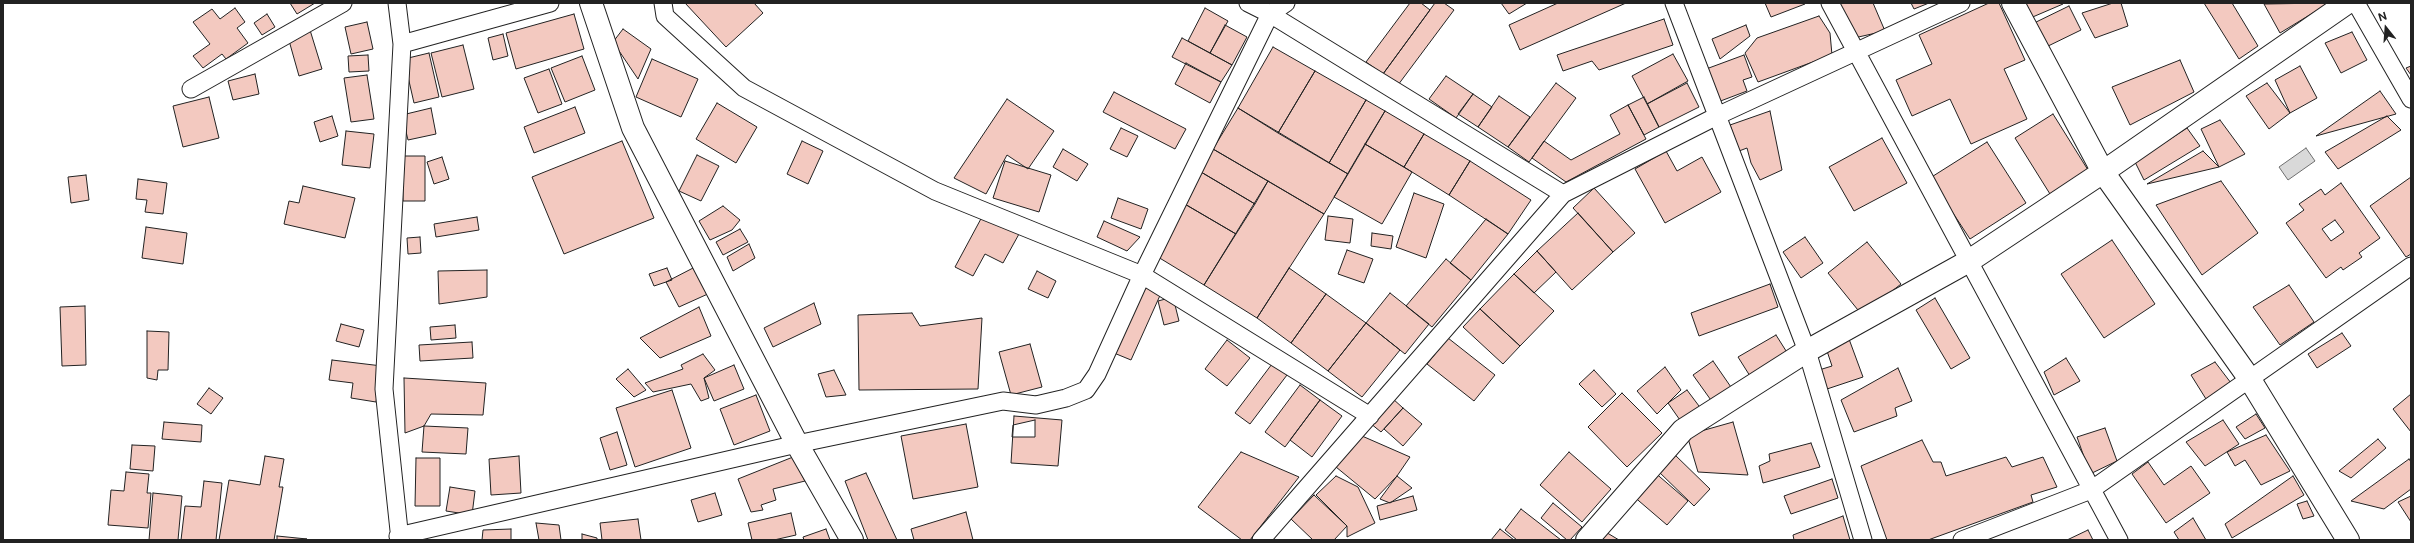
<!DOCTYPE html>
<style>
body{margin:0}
#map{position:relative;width:2414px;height:543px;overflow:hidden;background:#fff;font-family:"Public Sans",sans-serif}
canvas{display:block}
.frame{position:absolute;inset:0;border:4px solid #222;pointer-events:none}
.north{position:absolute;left:2366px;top:8px;width:40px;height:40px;-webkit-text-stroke:3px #fff;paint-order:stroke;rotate:343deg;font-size:11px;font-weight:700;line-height:16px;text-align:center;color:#222}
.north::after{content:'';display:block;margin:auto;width:14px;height:18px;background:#222;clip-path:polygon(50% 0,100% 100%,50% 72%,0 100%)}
</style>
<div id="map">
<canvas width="2414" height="543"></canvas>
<div class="frame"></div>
<div class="north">N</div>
</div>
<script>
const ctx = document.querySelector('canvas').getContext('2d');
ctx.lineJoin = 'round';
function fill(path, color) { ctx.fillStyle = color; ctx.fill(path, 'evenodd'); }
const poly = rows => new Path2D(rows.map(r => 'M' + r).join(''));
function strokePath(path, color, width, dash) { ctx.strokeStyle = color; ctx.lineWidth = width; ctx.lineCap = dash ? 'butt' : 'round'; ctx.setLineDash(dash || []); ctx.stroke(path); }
const water = poly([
 [2306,148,2315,161,2288,180,2279,167,2306,148]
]);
fill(water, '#d9d9d9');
strokePath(water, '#6f6f6f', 1);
const building = poly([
 [290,3,315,3,297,14,290,3],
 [685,3,754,3,763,13,726,47,685,3],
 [1410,3,1421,3,1430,10,1383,74,1366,62,1410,3],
 [1435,3,1444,3,1454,10,1398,85,1383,74,1435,3],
 [1501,3,1527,3,1509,14,1501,3],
 [1558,3,1626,3,1520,50,1509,25,1558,3],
 [1765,3,1805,3,1805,4,1771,17,1765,3],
 [1837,3,1873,3,1885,31,1854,38,1837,3],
 [1911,3,1929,3,1914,9,1911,3],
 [1989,3,1999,3,2025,60,2004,69,2027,119,1971,144,1950,99,1912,116,1896,80,1932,64,1919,35,1989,3],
 [2021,3,2063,3,2063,4,2028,19,2021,3],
 [2113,3,2121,3,2128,26,2095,38,2082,13,2113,3],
 [2204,3,2232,3,2258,46,2239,59,2204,3],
 [2325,3,2326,5,2280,33,2264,4,2325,3],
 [2069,6,2081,30,2042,49,2030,25,2069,6],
 [235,8,245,22,237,28,248,43,226,59,222,54,203,68,193,56,210,44,193,22,212,9,220,19,235,8],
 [1205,8,1228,21,1210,53,1188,41,1205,8],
 [267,14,275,27,262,35,254,23,267,14],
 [574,14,584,49,516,69,506,33,574,14],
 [1819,16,1830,33,1832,55,1758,82,1745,53,1757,38,1819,16],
 [1664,19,1673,45,1599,70,1592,61,1563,71,1557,55,1664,19],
 [367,22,373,49,351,54,345,27,367,22],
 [1225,25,1247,37,1232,65,1210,53,1225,25],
 [1746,25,1750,36,1720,59,1712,39,1746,25],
 [623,29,651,49,638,79,613,42,623,29],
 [310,30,322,69,299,76,288,37,310,30],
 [2352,32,2367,60,2341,73,2325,43,2352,32],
 [503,34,508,56,493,60,488,38,503,34],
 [1182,38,1232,65,1221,82,1172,57,1182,38],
 [463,45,474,89,442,97,431,53,463,45],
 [1273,47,1315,71,1278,133,1238,108,1273,47],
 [429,53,439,97,414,103,404,59,429,53],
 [1673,54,1688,81,1647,104,1632,76,1673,54],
 [368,55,369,71,349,72,348,56,368,55],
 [1744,55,1752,77,1743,80,1747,91,1710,105,1698,72,1744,55],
 [582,56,595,90,565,102,551,68,582,56],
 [652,59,698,79,681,117,636,97,652,59],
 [2180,60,2194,92,2130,125,2112,87,2180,60],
 [1186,63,1221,82,1210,103,1175,84,1186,63],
 [2300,66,2317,98,2290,113,2275,80,2300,66],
 [2411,66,2411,75,2406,68,2411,66],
 [549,69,562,104,538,113,524,78,549,69],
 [1315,71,1366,100,1329,163,1278,133,1315,71],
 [255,74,259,94,233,100,228,81,255,74],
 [367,75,374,119,351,122,344,78,367,75],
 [1446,76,1473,94,1456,118,1429,99,1446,76],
 [1556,83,1576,98,1529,162,1508,147,1556,83],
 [1687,83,1699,107,1659,127,1647,104,1687,83],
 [2267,83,2290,113,2269,129,2246,96,2267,83],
 [2380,91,2396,114,2316,136,2380,91],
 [1114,92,1186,129,1175,149,1103,112,1114,92],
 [1473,94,1492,107,1478,127,1458,114,1473,94],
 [1499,96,1530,117,1508,147,1478,127,1499,96],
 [209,97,219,138,183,147,173,106,209,97],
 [1644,97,1659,127,1644,135,1628,105,1644,97],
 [1007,99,1054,131,1028,169,1007,155,986,194,954,178,1007,99],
 [1366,100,1385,111,1348,174,1329,163,1366,100],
 [717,103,757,127,736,163,696,139,717,103],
 [1628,105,1646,139,1566,182,1532,158,1544,141,1571,160,1620,134,1610,115,1628,105],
 [575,107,585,133,534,153,524,127,575,107],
 [431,108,436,134,408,140,402,115,431,108],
 [1238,108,1348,174,1324,214,1213,149,1238,108],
 [1385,111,1424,134,1404,167,1365,144,1385,111],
 [1770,111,1782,170,1760,180,1751,163,1747,148,1739,151,1730,125,1770,111],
 [2053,114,2088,170,2050,194,2015,138,2053,114],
 [332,116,338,136,320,142,314,122,332,116],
 [2387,116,2401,130,2338,169,2325,152,2387,116],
 [2220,120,2245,154,2219,167,2201,129,2220,120],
 [1121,128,1138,136,1127,157,1110,149,1121,128],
 [2187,128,2200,146,2144,180,2135,162,2187,128],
 [346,131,374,134,370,168,342,165,346,131],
 [1424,134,1470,161,1449,195,1404,167,1424,134],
 [1882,138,1907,183,1854,211,1829,167,1882,138],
 [622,141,654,218,564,254,532,177,622,141],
 [802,141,823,151,808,184,787,174,802,141],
 [1987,142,2026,203,1970,239,1930,178,1987,142],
 [1365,144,1412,172,1382,224,1334,197,1365,144],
 [1063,149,1088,164,1077,181,1053,167,1063,149],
 [1213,149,1268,181,1255,204,1201,172,1213,149],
 [1666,151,1677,171,1702,157,1721,192,1665,223,1635,169,1666,151],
 [2203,151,2219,167,2147,184,2203,151],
 [697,155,719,166,701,201,679,191,697,155],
 [402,156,425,156,425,201,403,201,402,156],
 [442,157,449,179,434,184,427,162,442,157],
 [1005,161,1051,175,1039,212,993,198,1005,161],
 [1470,161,1531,200,1508,234,1449,195,1470,161],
 [1201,172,1255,204,1236,234,1183,203,1201,172],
 [86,175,89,200,71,203,68,177,86,175],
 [2411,177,2411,254,2406,257,2370,206,2411,177],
 [138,179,167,183,163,214,145,212,147,200,136,199,138,179],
 [1268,181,1324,214,1257,318,1204,285,1268,181],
 [2221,181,2258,233,2202,275,2156,205,2221,181],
 [2341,183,2380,238,2359,253,2362,257,2343,270,2341,267,2326,278,2286,223,2304,210,2299,204,2321,189,2325,195,2341,183],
 [2335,220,2344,232,2331,241,2322,229,2335,220],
 [303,186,355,198,345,238,284,224,289,201,299,203,303,186],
 [1594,188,1635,233,1613,252,1573,208,1594,188],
 [1414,193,1444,204,1426,258,1396,247,1414,193],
 [1118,198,1148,209,1141,229,1111,218,1118,198],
 [1183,203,1236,234,1204,285,1153,254,1183,203],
 [723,206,740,220,732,230,710,240,699,221,723,206],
 [1578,213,1613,252,1572,290,1537,251,1578,213],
 [983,215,1019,234,1003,263,985,254,973,276,955,267,983,215],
 [1328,216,1353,219,1350,243,1325,240,1328,216],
 [477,217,479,230,436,237,434,224,477,217],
 [1486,219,1508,234,1471,280,1450,263,1486,219],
 [1104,221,1140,237,1127,251,1097,237,1104,221],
 [146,227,187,233,183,264,142,258,146,227],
 [740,229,748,242,723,255,716,242,740,229],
 [1372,233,1393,236,1391,249,1371,246,1372,233],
 [420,237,421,253,408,254,407,238,420,237],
 [1805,237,1823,263,1801,278,1783,252,1805,237],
 [2112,240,2155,304,2104,338,2061,274,2112,240],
 [1867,242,1901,284,1862,315,1828,273,1867,242],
 [749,244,755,258,733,271,727,257,749,244],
 [1347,250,1373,259,1364,283,1338,274,1347,250],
 [1537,251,1556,272,1534,293,1514,274,1537,251],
 [1446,259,1471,280,1432,327,1406,306,1446,259],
 [695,267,710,293,679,307,666,282,695,267],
 [667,268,672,280,654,286,649,274,667,268],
 [1289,268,1326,294,1291,343,1257,318,1289,268],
 [487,270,487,297,439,304,438,271,487,270],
 [1037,271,1056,281,1048,298,1028,289,1037,271],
 [1514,274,1554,311,1520,346,1480,309,1514,274],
 [1145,283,1162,291,1131,360,1114,353,1145,283],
 [1770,284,1778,307,1699,336,1691,313,1770,284],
 [2289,285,2314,322,2280,345,2253,307,2289,285],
 [1390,293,1429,324,1405,354,1366,323,1390,293],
 [1326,294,1366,323,1328,371,1291,343,1326,294],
 [1173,297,1179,321,1164,325,1158,301,1173,297],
 [1935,298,1970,358,1951,369,1916,310,1935,298],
 [814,303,821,324,773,347,764,328,814,303],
 [85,306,86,365,62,366,60,307,85,306],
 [699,307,711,336,660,358,640,338,699,307],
 [1480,309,1520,346,1503,364,1463,327,1480,309],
 [912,313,920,326,982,318,978,389,859,390,858,315,912,313],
 [1366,323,1400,350,1362,397,1328,371,1366,323],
 [341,324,364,330,359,347,336,341,341,324],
 [455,325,456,338,431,340,430,327,455,325],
 [147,331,169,332,168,370,158,370,157,380,147,378,147,331],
 [2342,333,2351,346,2317,368,2308,354,2342,333],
 [1776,335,1788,354,1750,376,1738,357,1776,335],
 [1448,338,1495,375,1474,401,1427,364,1448,338],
 [1849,339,1863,377,1824,390,1819,370,1832,366,1826,348,1849,339],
 [1227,340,1250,358,1227,386,1205,369,1227,340],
 [472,342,473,358,420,361,419,345,472,342],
 [1030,344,1042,387,1011,395,999,352,1030,344],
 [703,354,715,370,704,378,709,398,701,401,691,384,653,392,645,383,683,369,681,365,703,354],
 [2066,358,2080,381,2054,395,2044,372,2066,358],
 [332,360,382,366,376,402,351,398,353,383,329,380,332,360],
 [1275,360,1290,371,1250,424,1235,413,1275,360],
 [1713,361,1733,390,1713,403,1693,375,1713,361],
 [2215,362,2231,383,2206,399,2191,375,2215,362],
 [734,365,744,389,714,401,704,378,734,365],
 [1665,367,1681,390,1657,414,1637,391,1665,367],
 [1898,368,1912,401,1895,408,1897,416,1854,432,1841,400,1898,368],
 [628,369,646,390,634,397,616,379,628,369],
 [834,370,846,395,826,397,818,374,834,370],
 [1594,370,1616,394,1602,407,1579,384,1594,370],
 [404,378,486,383,483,415,431,414,424,426,405,433,404,378],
 [1300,385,1320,400,1285,447,1265,432,1300,385],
 [209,388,223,398,211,414,197,404,209,388],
 [672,390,691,448,635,467,616,408,672,390],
 [1687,390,1702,410,1682,423,1668,403,1687,390],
 [1622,393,1662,433,1627,467,1588,427,1622,393],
 [2411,394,2411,432,2393,409,2411,394],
 [756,395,770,431,734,445,720,409,756,395],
 [1392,398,1403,408,1381,432,1370,423,1392,398],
 [1320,400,1342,416,1312,457,1290,440,1320,400],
 [1403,408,1422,424,1403,446,1384,429,1403,408],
 [2256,414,2265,428,2245,439,2236,427,2256,414],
 [1014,416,1062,420,1058,466,1011,463,1014,416],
 [1035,420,1035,437,1012,437,1013,425,1035,420],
 [2223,420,2239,444,2205,466,2186,442,2223,420],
 [164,422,202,425,201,442,162,439,164,422],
 [1733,422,1748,475,1698,472,1687,435,1733,422],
 [966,424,978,487,913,499,901,436,966,424],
 [424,426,468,428,466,454,422,452,424,426],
 [2105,428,2117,461,2090,474,2077,437,2105,428],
 [617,432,627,465,610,470,600,438,617,432],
 [2266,435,2290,471,2261,485,2245,460,2235,466,2227,452,2266,435],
 [1362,436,1410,457,1397,476,1375,499,1336,467,1362,436],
 [2378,439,2386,448,2351,478,2339,471,2378,439],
 [1922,440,1933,462,1941,462,1946,476,2006,457,2012,467,2043,457,2057,487,2031,495,2033,502,1928,540,1887,540,1861,466,1922,440],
 [1811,443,1820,467,1763,483,1759,466,1770,461,1769,454,1811,443],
 [132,445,155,446,153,471,130,469,132,445],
 [1241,452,1299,477,1250,540,1242,540,1198,507,1241,452],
 [1569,452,1611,489,1582,522,1540,485,1569,452],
 [1673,453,1710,489,1694,506,1657,470,1673,453],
 [265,456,284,459,279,487,283,487,274,540,219,540,229,480,260,485,265,456],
 [519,456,521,493,491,495,489,459,519,456],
 [793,457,805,481,773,489,776,500,761,505,763,510,751,512,738,479,793,457],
 [416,458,440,458,440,506,415,506,416,458],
 [2409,459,2411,462,2411,489,2384,509,2351,501,2409,459],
 [2148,462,2164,485,2191,466,2210,493,2166,523,2132,474,2148,462],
 [1653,471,1688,501,1667,525,1632,495,1653,471],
 [126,472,149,474,147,493,151,493,148,528,108,525,111,490,124,491,126,472],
 [866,473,897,540,868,540,845,481,866,473],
 [1336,476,1358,487,1375,523,1347,537,1347,526,1316,495,1336,476],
 [1397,476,1412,488,1390,503,1380,499,1397,476],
 [2293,476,2304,495,2232,538,2225,524,2293,476],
 [1832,479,1838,498,1791,514,1784,496,1832,479],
 [204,481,222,483,216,540,181,540,185,506,201,507,204,481],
 [450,487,475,491,472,515,446,511,450,487],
 [153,493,182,496,178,540,149,540,153,493],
 [715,493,722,515,698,522,691,500,715,493],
 [1314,495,1347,526,1334,540,1313,540,1291,519,1314,495],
 [1413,496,1417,510,1380,520,1377,506,1413,496],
 [2411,496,2411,522,2398,502,2411,496],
 [2307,501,2314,516,2303,519,2297,504,2307,501],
 [1553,503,1582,527,1570,540,1567,540,1541,518,1553,503],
 [1521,509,1561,540,1517,540,1505,530,1521,509],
 [966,512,973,540,914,540,911,529,966,512],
 [791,513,796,535,774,540,752,540,748,523,791,513],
 [1843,516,1850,540,1794,540,1793,535,1843,516],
 [2193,518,2206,540,2179,540,2174,532,2193,518],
 [638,519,641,540,602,540,600,523,638,519],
 [536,523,559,525,561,540,539,540,536,523],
 [511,529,511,540,482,540,483,530,511,529],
 [826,529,830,540,804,540,803,537,826,529],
 [1500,529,1514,540,1491,540,1500,529],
 [2088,530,2093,540,2067,540,2088,530],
 [1604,531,1619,540,1598,540,1604,531],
 [582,534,597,538,597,540,582,540,582,534],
 [277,536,307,539,277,540,277,536]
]);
fill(building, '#f3c9c0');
strokePath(building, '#222', 1);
const street = poly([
 [397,3,402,44],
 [663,3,665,16,744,88,935,191,1142,275,1370,416],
 [1248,3,1270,14,1563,194],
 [1674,3,1807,351,1863,540],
 [1830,3,2119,540],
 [2356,3,2411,99],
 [191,89,343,3],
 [398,536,797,444,1003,401,1036,405,1066,398,1086,390,1097,374,1142,275,1270,14,1286,3],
 [400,540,384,389,402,44,550,3],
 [1261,540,1563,194,1717,116,1961,3],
 [1962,540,2091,490,2411,266]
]);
const secondary = poly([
 [591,3,633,128,797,444,852,540],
 [2347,3,2103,172,2249,378,2348,540],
 [1587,540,1683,430,1807,351,1969,261,2103,172,2013,3]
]);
strokePath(street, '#222', 19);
strokePath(secondary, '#222', 24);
strokePath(street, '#fff', 17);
strokePath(secondary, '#fff', 22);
</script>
